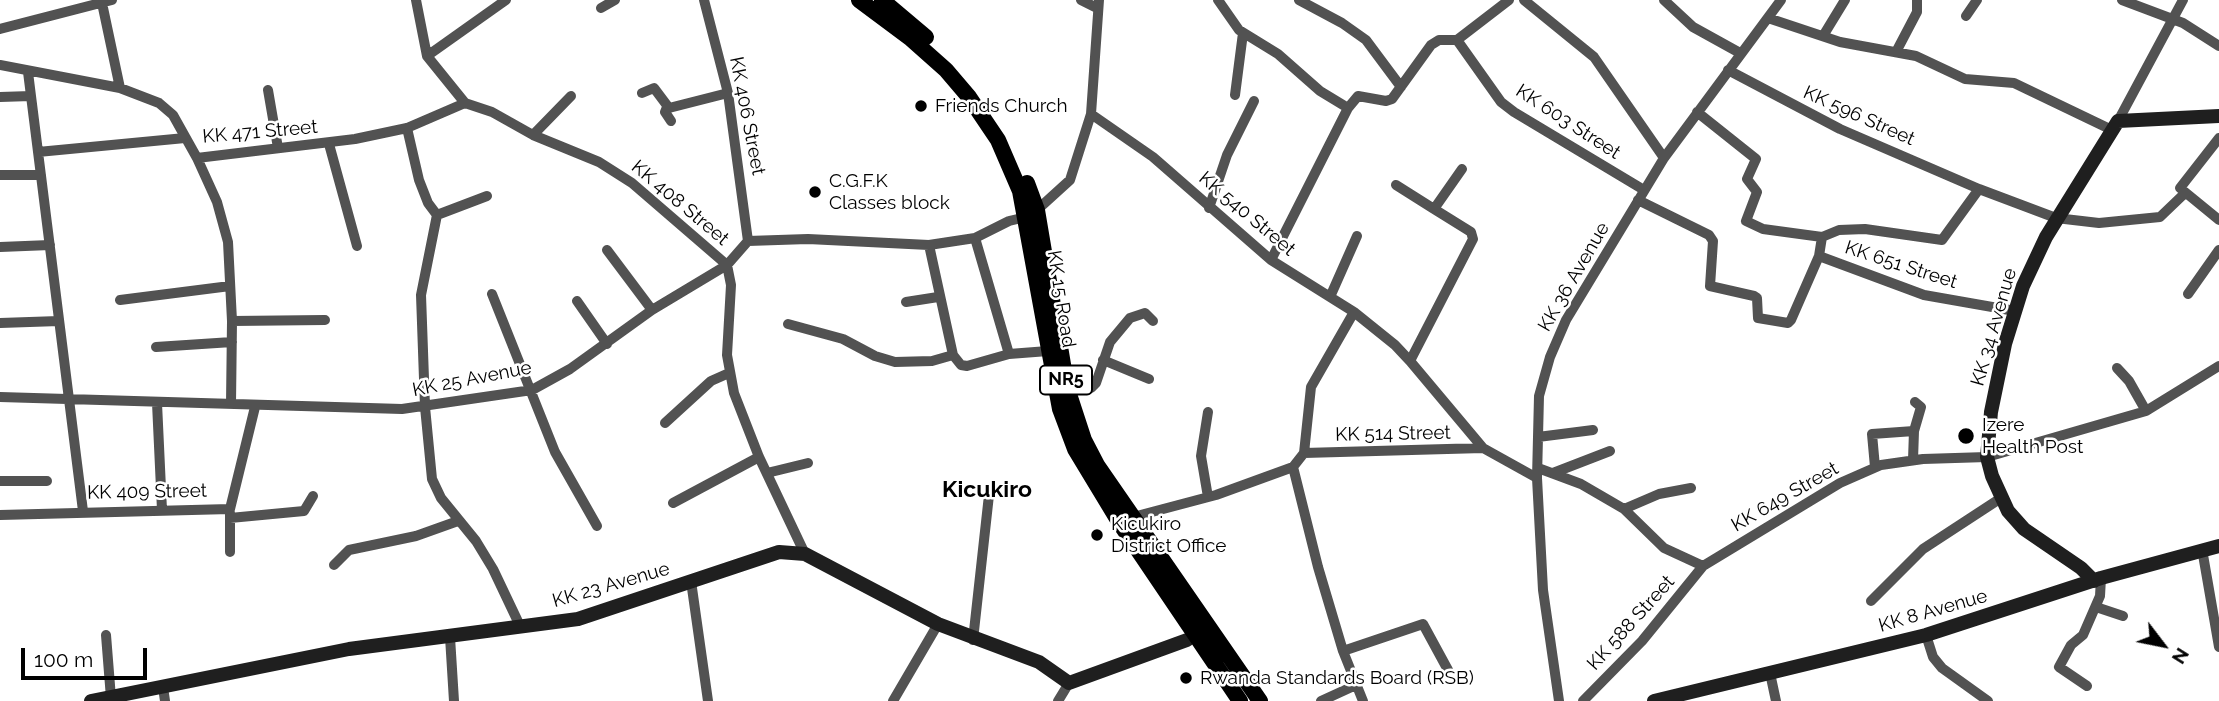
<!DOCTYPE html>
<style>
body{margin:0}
#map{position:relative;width:2219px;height:701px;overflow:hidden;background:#fff;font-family:Raleway,sans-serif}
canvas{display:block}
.north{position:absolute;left:2128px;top:610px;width:70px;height:70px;-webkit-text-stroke:5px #fff;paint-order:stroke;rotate:122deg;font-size:19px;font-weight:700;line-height:28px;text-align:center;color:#000}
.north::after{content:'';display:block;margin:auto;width:24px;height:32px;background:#000;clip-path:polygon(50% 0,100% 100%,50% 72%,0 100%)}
.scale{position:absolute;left:21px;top:648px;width:126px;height:32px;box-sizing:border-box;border:4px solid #000;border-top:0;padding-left:9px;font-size:21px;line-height:24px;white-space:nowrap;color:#000;-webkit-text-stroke:5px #fff;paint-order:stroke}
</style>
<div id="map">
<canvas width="2219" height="701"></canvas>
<div class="north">N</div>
<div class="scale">100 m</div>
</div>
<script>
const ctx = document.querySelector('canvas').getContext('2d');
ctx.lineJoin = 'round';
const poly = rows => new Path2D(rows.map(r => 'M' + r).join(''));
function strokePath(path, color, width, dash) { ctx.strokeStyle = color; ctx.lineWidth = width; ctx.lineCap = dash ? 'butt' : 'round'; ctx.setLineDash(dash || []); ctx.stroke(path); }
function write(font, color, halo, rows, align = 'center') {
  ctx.font = font + ' Raleway,sans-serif'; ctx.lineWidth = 5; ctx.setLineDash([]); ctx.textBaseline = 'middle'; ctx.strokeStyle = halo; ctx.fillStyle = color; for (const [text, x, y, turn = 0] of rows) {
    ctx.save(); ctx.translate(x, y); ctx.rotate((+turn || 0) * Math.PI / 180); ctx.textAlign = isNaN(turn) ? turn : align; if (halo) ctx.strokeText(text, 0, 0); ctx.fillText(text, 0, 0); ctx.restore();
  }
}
strokePath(poly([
 [416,0,427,56,465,103,492,112,533,135,599,162,632,183,727,265,731,285,727,355,734,393,759,457,805,554],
 [704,0,728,93,748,241],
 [1081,0,1097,8],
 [1218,0,1239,30,1278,54,1320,91,1348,108],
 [1299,0,1342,23,1366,40,1401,87],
 [1524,0,1594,57,1664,158],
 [1664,0,1693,27,1740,53],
 [2122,0,2183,23,2219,46],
 [102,3,120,88],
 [601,8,615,0],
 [1966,16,1977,0],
 [1768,18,1840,42,1916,56,1965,79,2014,83,2112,130],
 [0,29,112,0],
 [1823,36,1845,0],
 [1457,40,1501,102,1514,112,1644,190],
 [1896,52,1917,12,1917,0],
 [427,56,506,0],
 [0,65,120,88,159,103,173,115,197,158,355,139,407,128,465,103],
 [1728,70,1840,129,1979,189],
 [28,72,83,511],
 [268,90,278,148],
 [642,93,654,88,669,108,728,93],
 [1235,95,1243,33],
 [0,97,31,96],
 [667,107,665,112,671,121],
 [1697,112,1756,159,1747,179,1757,192,1746,221,1763,229,1822,237,1839,230,1865,229,1942,240,1979,189,2056,218,2099,223,2160,217,2184,194],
 [1091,114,1153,157,1271,260,1354,312,1311,387,1304,453,1293,467,1318,567,1343,651,1363,701],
 [2118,121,2183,0],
 [407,128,419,180,428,203,437,215,421,295,425,407,432,479,441,498,476,541,493,569,521,628],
 [533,135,571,96],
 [2219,138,2180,188,2219,220],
 [329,144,357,246],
 [38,152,185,138],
 [197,158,217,202,228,242,232,321,231,404],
 [1462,169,1434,209,1471,232,1473,239,1410,361,1483,448,1537,478],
 [0,175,41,175],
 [1396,185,1434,209],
 [1638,200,1709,235,1713,241,1710,286,1754,296,1757,298,1758,318,1788,323,1791,320,1819,256,1822,237],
 [1209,208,1227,155,1254,101],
 [1037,210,1070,180,1091,114,1099,0],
 [437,215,487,196],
 [975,238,1009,354],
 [929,245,953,355,961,365,967,366,1009,354,1048,351],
 [0,247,50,245],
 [607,250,652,310],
 [1819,256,1924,295,2015,311],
 [1271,260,1348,108,1358,96,1386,101,1392,99,1431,45,1439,40,1457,40,1509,0],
 [492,294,555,452,597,526],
 [2188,294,2219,250],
 [1330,297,1357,236],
 [120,300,230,286],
 [577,301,607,344],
 [906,302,938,297],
 [1354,312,1395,345,1410,361],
 [232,321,325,320],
 [0,323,59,321],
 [788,324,843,339,875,356,895,362,932,361,953,355],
 [156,347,232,342],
 [1103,360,1149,379],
 [2117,368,2129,381,2146,411],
 [1067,388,1091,388,1096,383,1110,342,1130,318,1145,313,1153,321],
 [0,397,402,409,532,390,570,369,652,310,727,265,748,241,808,239,929,245,975,238,1009,221,1026,217],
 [157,403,162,510],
 [1208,412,1201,456,1208,497],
 [665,423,711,381,729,373],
 [1538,437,1593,430],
 [1304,453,1483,448],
 [1913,460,1914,431,1921,407,1915,402],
 [1875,467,1872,434,1914,431],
 [1538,468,1581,484,1624,509,1659,494,1691,488],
 [767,473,808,463],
 [1553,473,1610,451],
 [0,481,47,481],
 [673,503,759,457],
 [1624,509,1664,548,1703,566,1840,483,1881,465,1923,459,1987,457,2146,411,2219,366],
 [230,513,230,552],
 [0,515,230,509,255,407],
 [1133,517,1216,495,1293,467],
 [230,518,304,511,313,496],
 [2202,549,2219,647],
 [334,565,349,550,416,536,458,521],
 [691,581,708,701],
 [1871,601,1923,549,2001,498],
 [2096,607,2123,616],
 [106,635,111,698],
 [1926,635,1933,657,1942,668,1988,701],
 [450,637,454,701],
 [973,640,989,495],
 [1343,651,1423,624,1448,670],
 [1770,673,1776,701],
 [2087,686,2059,667,2071,645,2083,635,2100,596,2101,578],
 [163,687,165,701],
 [893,701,938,624],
 [1058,701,1069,683],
 [1321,701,1356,685],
 [1559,701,1543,590,1537,478,1539,396,1550,357,1566,320,1664,158,1781,0],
 [1583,701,1642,641,1703,566]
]), '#525252', 10);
strokePath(poly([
 [2094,581,2081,568,2024,529,2008,511,1992,476,1987,457,1991,412,2005,344,2023,286,2046,237,2118,121,2219,116],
 [91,701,349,649,578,619,779,552,805,554,938,624,1039,662,1069,683,1187,640],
 [1654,701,1926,635,2101,578,2219,546]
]), '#1f1f1f', 14);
strokePath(poly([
 [859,0,910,38,946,70,969,97,998,140,1020,191,1060,409,1075,449,1121,525,1240,701],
 [882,0,926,37],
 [1027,183,1037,210,1067,388,1084,440,1097,465,1260,701]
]), '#000', 16);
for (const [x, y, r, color] of [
 [921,106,7,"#000"],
 [815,192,7,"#000"],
 [1966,436,9,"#000"],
 [1097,535,7,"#000"],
 [1186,678,7,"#000"]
]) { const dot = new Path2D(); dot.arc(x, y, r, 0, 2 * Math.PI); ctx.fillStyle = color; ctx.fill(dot); strokePath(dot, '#fff', 2.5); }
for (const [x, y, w] of [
 [1066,380,52]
]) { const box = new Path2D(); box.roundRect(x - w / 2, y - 14.5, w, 29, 5); ctx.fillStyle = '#fff'; ctx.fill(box); strokePath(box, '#000', 2); }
write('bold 18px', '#000', null, [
 ["NR5",1066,380]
]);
write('19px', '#000', '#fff', [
 ["Friends Church",935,106],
 ["C.G.F.K",829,181],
 ["Classes block",829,203],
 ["Izere",1982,425],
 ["Health Post",1982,447],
 ["Kicukiro",1111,524],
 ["District Office",1111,546],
 ["Rwanda Standards Board (RSB)",1200,678]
], 'left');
write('19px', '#000', '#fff', [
 ["KK 406 Street",747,116,79],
 ["KK 596 Street",1859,116,24],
 ["KK 603 Street",1568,122,33],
 ["KK 471 Street",260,132,-5],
 ["KK 408 Street",680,203,40],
 ["KK 540 Street",1247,214,40],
 ["KK 651 Street",1901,265,18],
 ["KK 36 Avenue",1574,277,-60],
 ["KK 15 Road",1061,299,81],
 ["KK 34 Avenue",1994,327,-74],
 ["KK 25 Avenue",472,379,-11],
 ["KK 514 Street",1393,434,-1],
 ["KK 409 Street",147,492,-1],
 ["KK 649 Street",1785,497,-30],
 ["KK 23 Avenue",611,585,-16],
 ["KK 8 Avenue",1933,611,-16],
 ["KK 588 Street",1631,623,-48]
]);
write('bold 23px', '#000', '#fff', [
 ["Kicukiro",987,490]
]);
</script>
